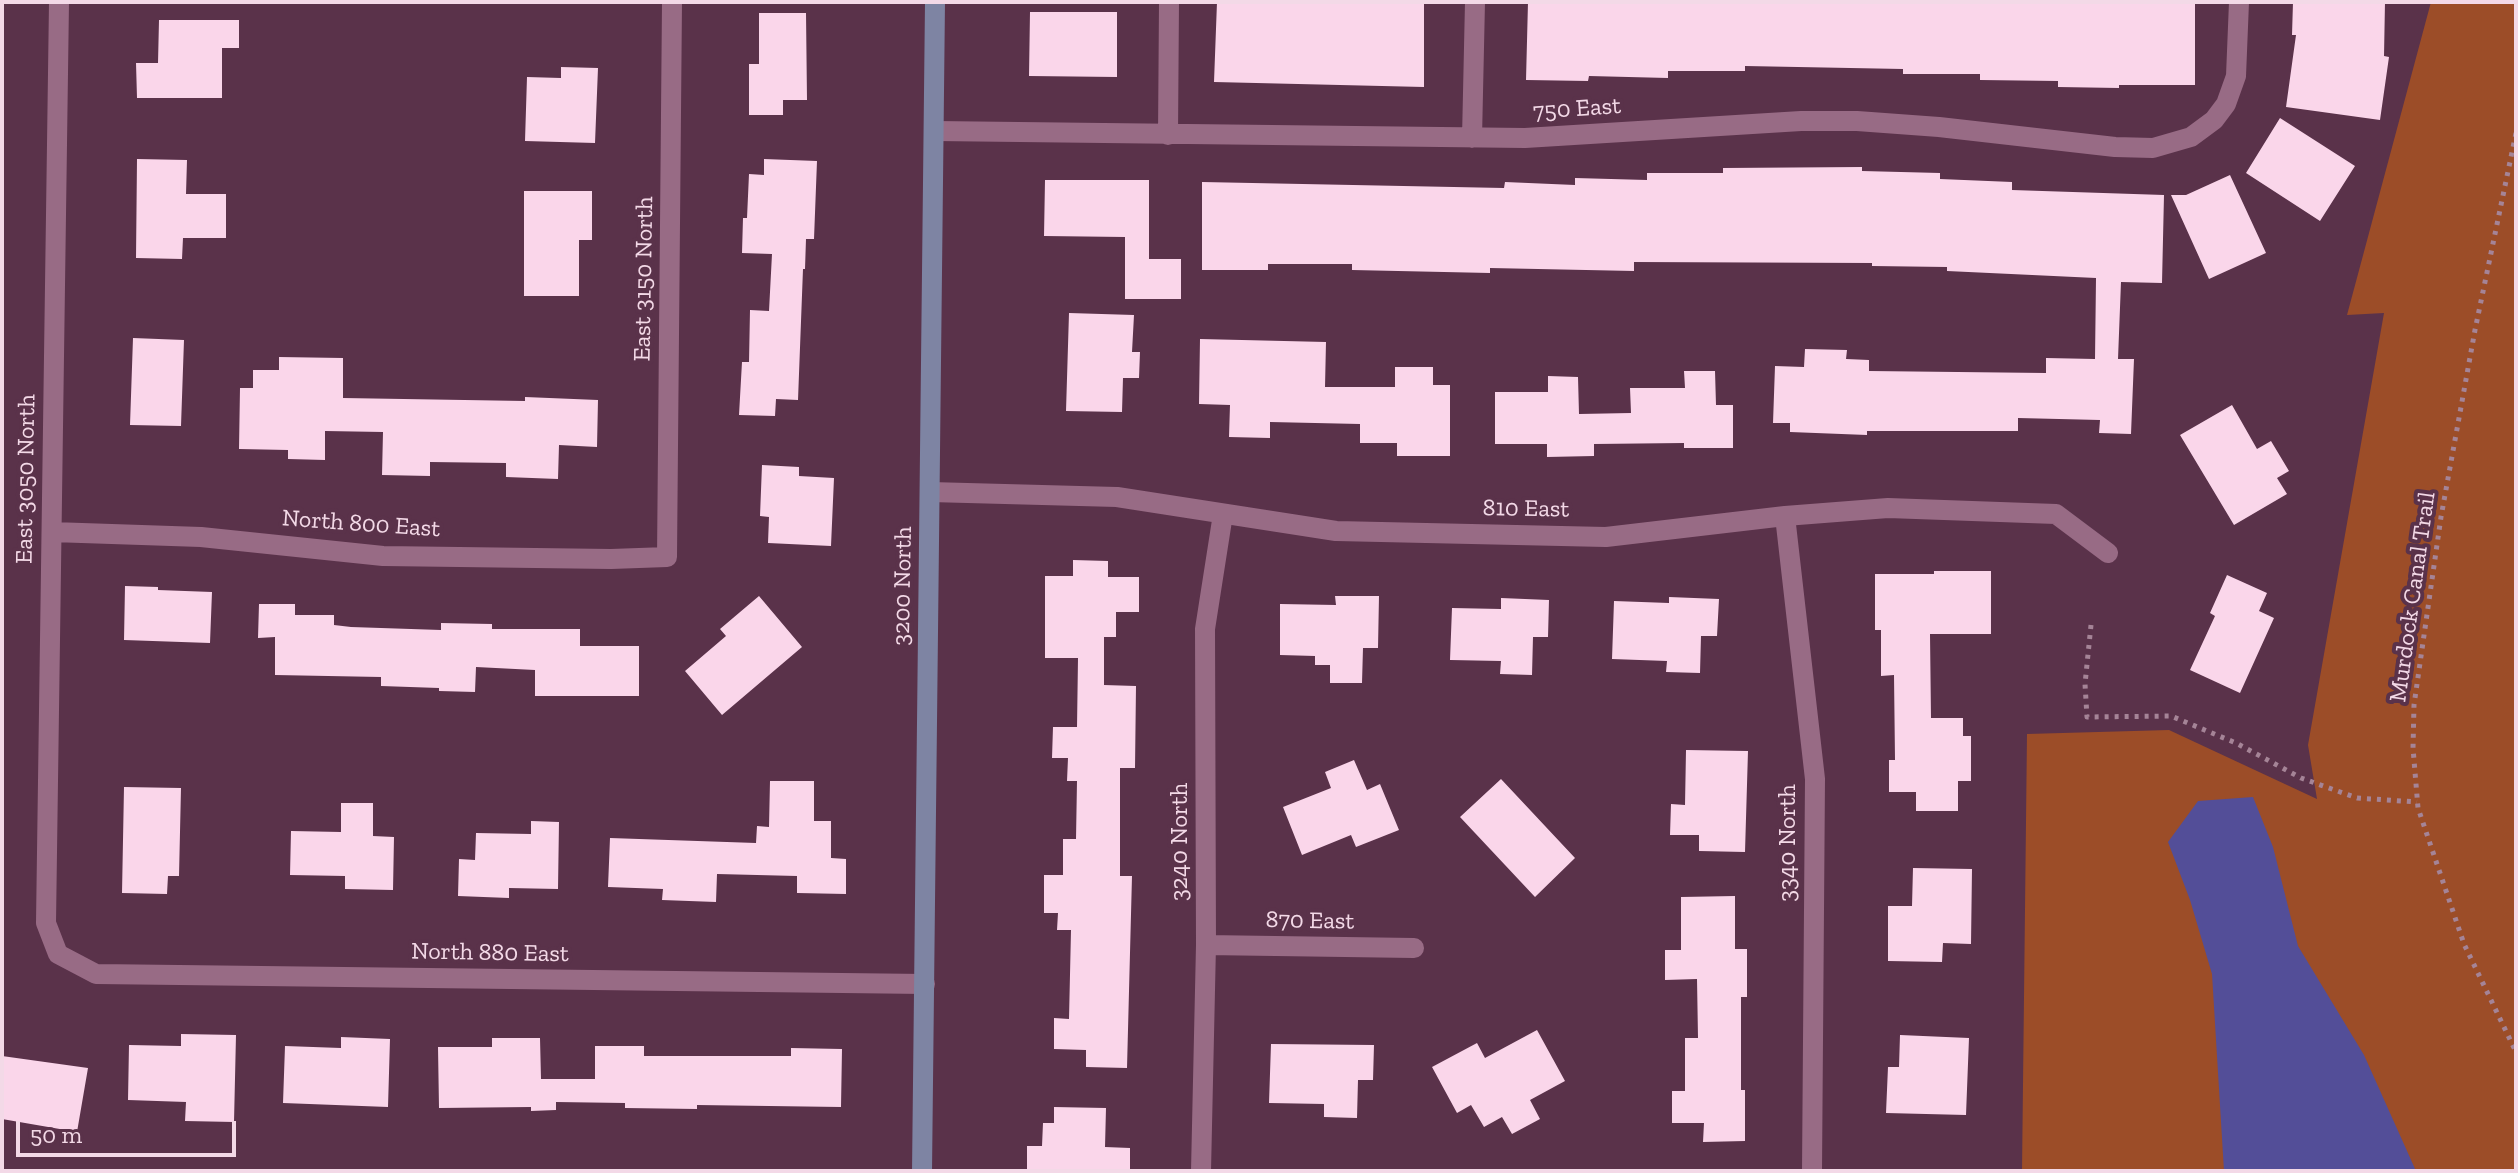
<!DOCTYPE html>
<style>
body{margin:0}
#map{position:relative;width:2518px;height:1173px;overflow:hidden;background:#5a324a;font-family:"Zilla Slab",serif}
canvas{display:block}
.frame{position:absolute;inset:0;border:4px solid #f3d9e7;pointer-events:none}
.scale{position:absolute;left:16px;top:1121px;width:220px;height:36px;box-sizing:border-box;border:4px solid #f3d9e7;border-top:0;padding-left:10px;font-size:24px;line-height:28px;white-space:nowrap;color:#f3d9e7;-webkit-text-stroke:6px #5a324a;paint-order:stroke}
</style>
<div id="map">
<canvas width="2518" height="1173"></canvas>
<div class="frame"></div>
<div class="scale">50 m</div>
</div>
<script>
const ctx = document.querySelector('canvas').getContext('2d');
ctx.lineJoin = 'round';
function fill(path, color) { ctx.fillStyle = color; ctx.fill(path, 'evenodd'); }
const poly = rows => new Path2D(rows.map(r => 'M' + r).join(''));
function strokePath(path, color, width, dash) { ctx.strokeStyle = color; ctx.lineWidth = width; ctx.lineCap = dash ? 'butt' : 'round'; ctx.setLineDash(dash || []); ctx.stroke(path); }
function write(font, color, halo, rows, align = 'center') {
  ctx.font = font + ' "Zilla Slab",serif'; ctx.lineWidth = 8; ctx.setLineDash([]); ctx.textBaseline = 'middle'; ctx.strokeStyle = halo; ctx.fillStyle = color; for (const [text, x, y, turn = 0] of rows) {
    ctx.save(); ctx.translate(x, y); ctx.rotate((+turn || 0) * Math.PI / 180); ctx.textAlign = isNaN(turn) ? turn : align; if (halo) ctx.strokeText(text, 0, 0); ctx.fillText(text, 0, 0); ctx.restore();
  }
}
fill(poly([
 [2431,2,2516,2,2516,1171,2022,1171,2027,734,2169,730,2317,799,2308,745,2384,313,2347,315]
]), '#9c4d28');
fill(poly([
 [2253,797,2273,847,2298,946,2364,1055,2416,1171,2224,1171,2212,974,2190,900,2168,842,2198,801]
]), '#534e98');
fill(poly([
 [1217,2,1424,2,1424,87,1214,82],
 [1528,2,2195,2,2195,85,2119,85,2119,88,2058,87,2058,81,1980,80,1980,74,1903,74,1903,69,1745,66,1745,71,1668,71,1668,78,1589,76,1588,81,1526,80],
 [2293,2,2385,2,2384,56,2389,57,2380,120,2286,107,2296,35,2292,35],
 [1030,12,1117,12,1117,77,1029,76],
 [759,13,806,13,807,100,783,100,783,115,749,115,749,64,759,64],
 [159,20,239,20,239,48,222,48,222,98,137,98,136,63,158,63],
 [561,67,598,68,595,143,525,141,527,77,561,78],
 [2280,118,2355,166,2320,221,2246,173],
 [137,159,187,160,186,194,226,194,226,238,183,238,182,259,136,258],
 [764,159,817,161,814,239,806,239,805,269,803,269,798,400,776,399,775,416,739,415,742,362,749,362,750,310,769,311,772,254,742,253,743,218,747,218,749,174,764,175],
 [1862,167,1862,171,1940,173,1940,179,2012,182,2012,190,2164,195,2162,283,2121,282,2118,359,2134,359,2131,434,2099,433,2100,420,2018,418,2018,431,1867,431,1867,435,1790,432,1790,423,1773,423,1775,366,1804,367,1805,349,1847,350,1846,359,1869,360,1869,371,2046,373,2046,358,2095,359,2096,278,1947,271,1947,267,1872,266,1872,263,1634,262,1634,271,1490,268,1490,273,1352,270,1352,264,1268,264,1268,270,1202,270,1202,182,1504,188,1505,182,1575,185,1575,178,1647,180,1647,173,1723,173,1723,168],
 [2230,175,2266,253,2209,279,2171,195,2186,195],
 [1045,180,1149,180,1149,259,1181,259,1181,299,1125,299,1125,237,1044,236],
 [524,191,592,191,592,240,579,240,579,296,524,296],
 [1069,313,1134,315,1132,352,1140,352,1139,378,1123,378,1122,412,1066,411],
 [133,338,184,340,181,426,130,425],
 [1200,339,1326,342,1325,387,1395,387,1395,367,1433,367,1433,385,1450,385,1450,456,1397,456,1397,443,1360,443,1360,424,1270,422,1270,438,1229,437,1230,405,1199,404],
 [279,357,343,358,343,398,525,401,525,397,598,400,597,447,559,445,558,479,506,477,506,463,430,462,430,476,382,475,383,432,325,431,325,460,288,459,288,450,239,449,240,388,253,388,253,370,279,370],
 [1684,371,1715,371,1716,405,1733,405,1733,448,1684,448,1684,443,1594,444,1594,456,1547,457,1547,444,1495,444,1495,392,1548,392,1548,376,1578,377,1579,414,1631,413,1630,388,1685,388],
 [2232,405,2257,449,2271,441,2289,471,2277,478,2287,494,2234,525,2180,435],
 [762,465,799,467,799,476,834,478,831,546,768,543,769,517,760,516],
 [1073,560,1108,561,1108,577,1139,577,1139,612,1116,612,1116,637,1104,637,1104,685,1136,686,1135,768,1120,768,1120,876,1132,876,1127,1068,1086,1067,1086,1050,1054,1049,1054,1018,1069,1019,1071,930,1057,930,1058,913,1044,913,1044,875,1063,875,1063,839,1076,839,1077,781,1067,781,1068,758,1052,758,1053,727,1077,727,1078,658,1045,658,1045,576,1073,576],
 [1934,571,1991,571,1991,634,1930,634,1931,718,1963,718,1963,736,1971,736,1971,781,1958,781,1958,811,1916,811,1916,792,1889,792,1889,760,1895,760,1894,675,1881,676,1881,630,1875,630,1875,574,1934,574],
 [2227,575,2267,593,2259,611,2274,618,2240,693,2190,670,2215,616,2210,613],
 [125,586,158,587,158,590,212,592,210,643,124,640],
 [759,596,802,647,722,715,685,671,726,636,720,629],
 [1335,596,1379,596,1378,648,1363,648,1362,683,1330,683,1330,665,1315,665,1315,656,1280,655,1280,604,1336,605],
 [1669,597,1719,599,1717,636,1701,636,1700,673,1666,672,1667,661,1612,659,1614,601,1669,603],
 [1501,598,1549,600,1548,637,1533,637,1532,675,1500,674,1501,661,1450,660,1452,608,1501,609],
 [259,604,295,604,295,615,334,615,334,625,351,627,441,630,441,623,492,624,492,629,580,629,580,646,639,646,639,696,535,696,535,670,476,667,475,692,439,691,439,688,381,686,381,677,275,675,275,637,258,638],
 [1686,750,1748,751,1745,852,1699,851,1699,835,1670,835,1671,804,1685,805],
 [1354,760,1367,790,1380,784,1399,830,1356,847,1351,835,1302,855,1283,807,1331,788,1325,772],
 [1501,779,1575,858,1535,897,1460,817],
 [770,781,814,781,814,821,831,821,831,858,846,859,846,894,797,893,797,876,717,874,716,902,662,900,663,889,608,887,610,838,756,843,757,826,769,827],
 [124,787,181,788,179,876,168,876,167,894,122,893],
 [341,803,373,803,373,836,394,837,393,890,345,889,345,876,290,875,291,831,341,832],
 [531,821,559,822,558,889,509,888,509,898,458,896,459,859,475,860,476,833,531,834],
 [1913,868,1972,869,1971,944,1943,943,1942,962,1888,961,1888,906,1912,906],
 [1735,896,1735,949,1747,949,1747,997,1741,997,1741,1090,1745,1090,1745,1141,1703,1142,1704,1123,1672,1123,1672,1091,1685,1091,1685,1038,1698,1038,1697,979,1665,980,1665,950,1681,950,1681,897],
 [1537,1030,1565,1081,1530,1100,1540,1119,1512,1134,1502,1117,1484,1127,1471,1105,1457,1113,1432,1067,1477,1043,1485,1058],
 [181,1034,236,1035,234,1122,185,1121,186,1102,128,1100,129,1045,181,1046],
 [1900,1035,1969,1038,1966,1115,1886,1113,1888,1067,1899,1067],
 [341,1037,390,1039,388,1107,283,1103,285,1046,341,1048],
 [492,1038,540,1038,541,1079,595,1079,595,1046,644,1046,644,1056,791,1056,791,1048,842,1049,841,1107,697,1105,697,1109,625,1108,625,1103,556,1102,556,1110,531,1111,531,1107,439,1108,438,1047,492,1047],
 [1271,1044,1374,1045,1373,1080,1358,1080,1357,1118,1324,1117,1324,1104,1269,1103],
 [2,1056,88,1068,77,1132,2,1119],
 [1054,1107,1106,1108,1105,1147,1130,1148,1130,1171,1027,1171,1027,1146,1042,1146,1043,1123,1054,1123]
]), '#fad6ea');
strokePath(poly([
 [2516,133,2475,330,2441,517,2414,705,2413,748,2418,808,2464,944,2516,1052],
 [2091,625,2085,684,2087,717,2171,716,2236,743,2301,778,2357,798,2417,802]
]), '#a58497', 5, [4, 6]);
strokePath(poly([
 [59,2,46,923,58,954,96,974,925,984],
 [935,131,1525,138,1801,121,1857,121,1939,127,2115,147,2153,148,2191,137,2214,120,2226,104,2236,76,2239,2],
 [1168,135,1169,2],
 [1472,138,1475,2],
 [930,492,1117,497,1336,531,1606,537,1785,516,1888,508,2056,514,2108,553],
 [1785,516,1815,779,1812,1171],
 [52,532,201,537,383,556,611,559,667,557,672,2],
 [1206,945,1414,948],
 [1201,1171,1206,945,1205,629,1223,514]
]), '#986b85', 20);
strokePath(poly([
 [922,1171,935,2]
]), '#7e84a3', 20);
write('24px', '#f3d9e7', '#5a324a', [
 ["750 East",1577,109,-4],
 ["East 3150 North",644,279,-89],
 ["East 3050 North",26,479,-89],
 ["810 East",1526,509,1],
 ["North 800 East",361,524,4],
 ["3200 North",903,586,-89],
 ["Murdock Canal Trail",2413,597,-82],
 ["3240 North",1180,842,-90],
 ["3340 North",1788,843,-90],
 ["870 East",1310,921,1],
 ["North 880 East",490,953,1]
]);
</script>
